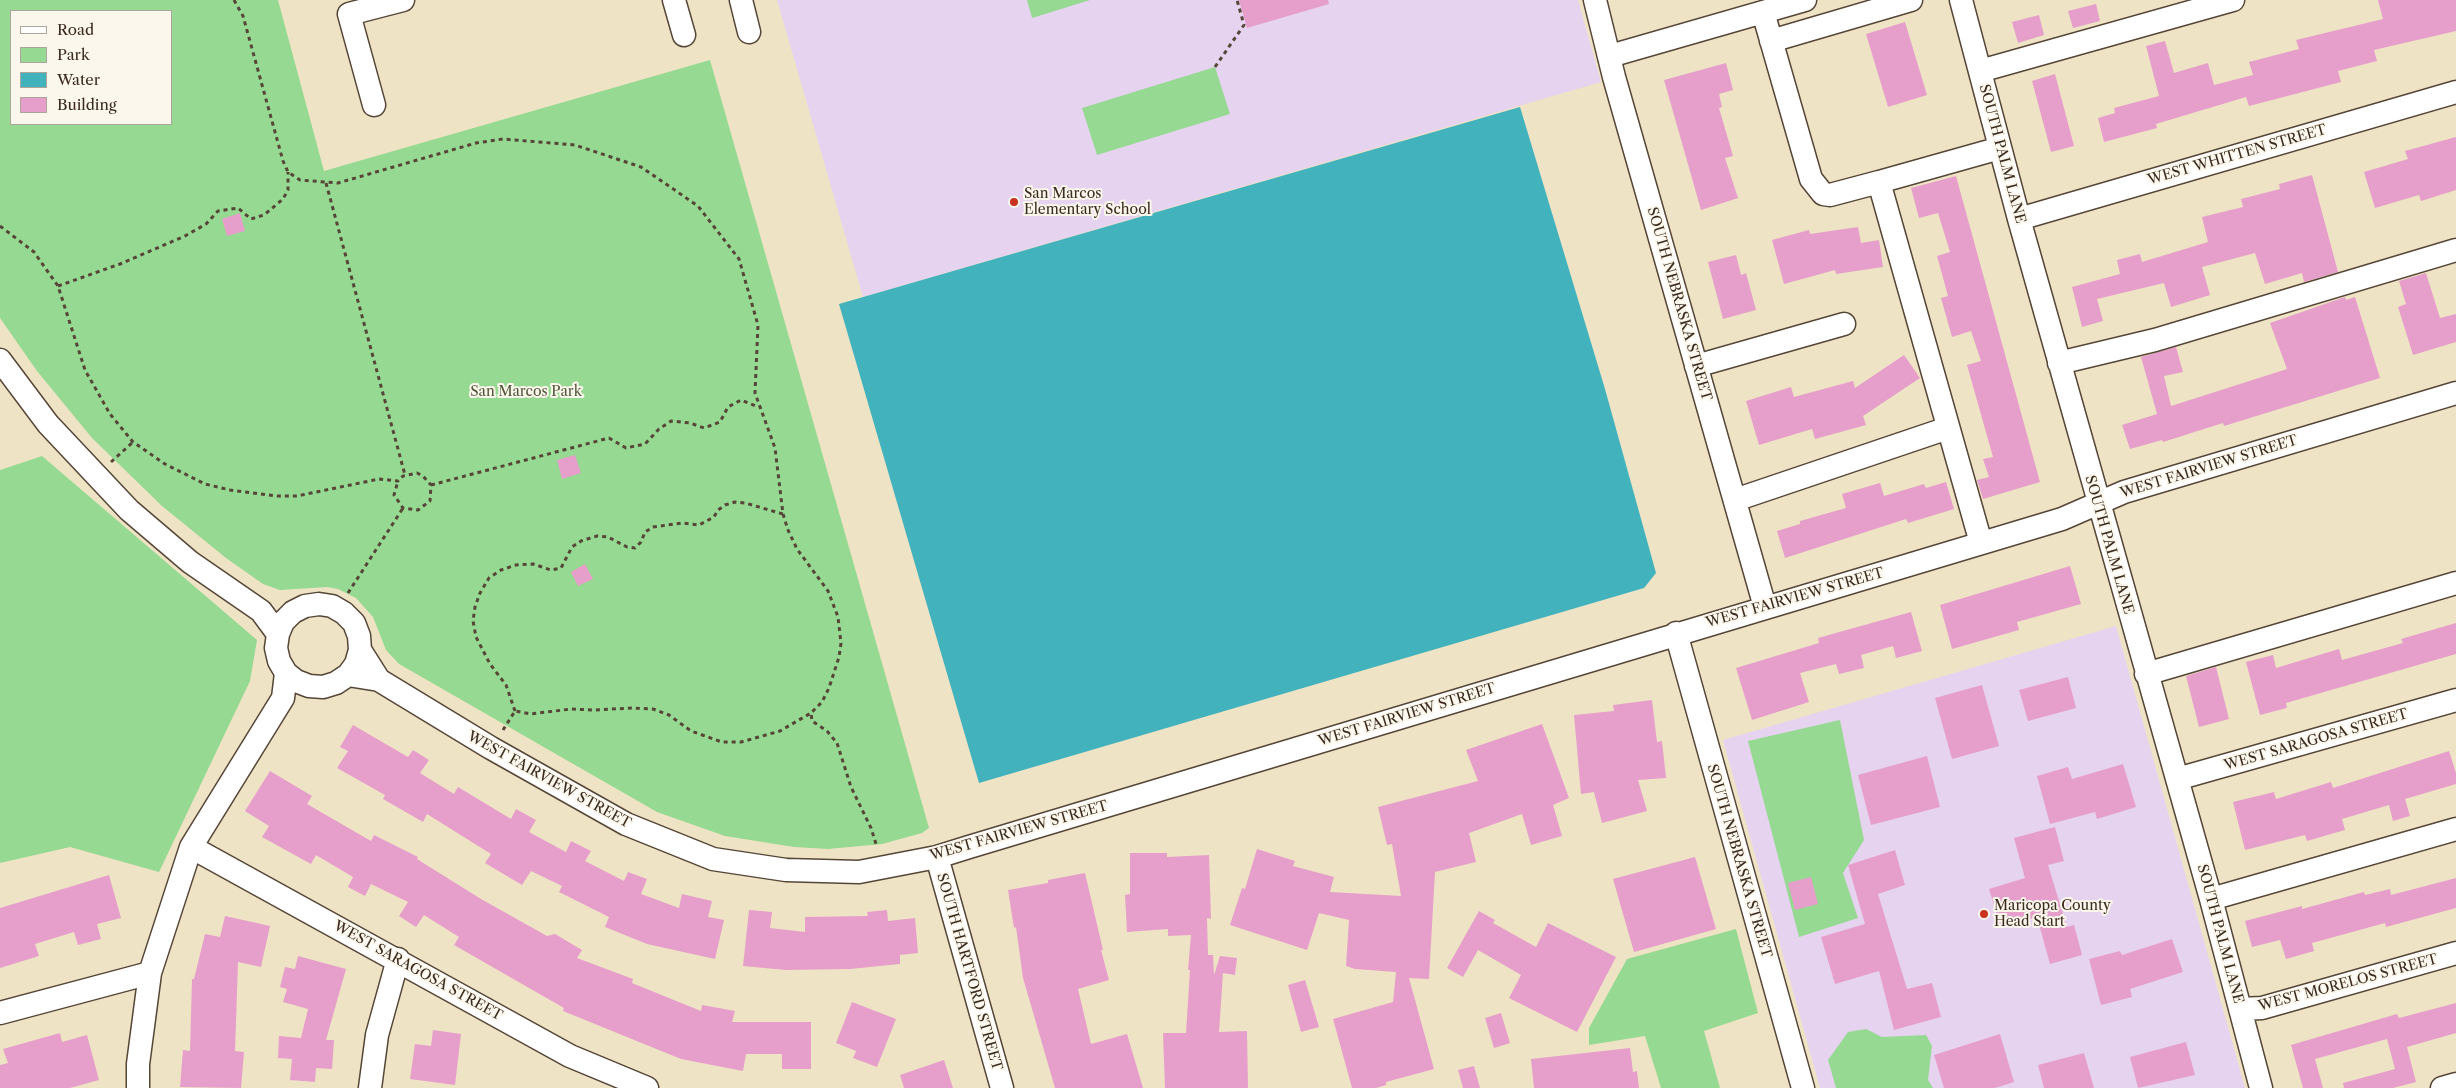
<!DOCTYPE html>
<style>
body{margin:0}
#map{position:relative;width:2456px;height:1088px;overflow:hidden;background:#efe3c5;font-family:"Libre Caslon Text",serif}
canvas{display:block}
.legend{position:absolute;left:10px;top:10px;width:162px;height:115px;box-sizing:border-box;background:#fbf7ec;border:1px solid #aea59a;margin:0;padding:6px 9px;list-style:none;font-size:15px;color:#3b2a1e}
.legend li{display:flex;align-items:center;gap:10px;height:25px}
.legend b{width:25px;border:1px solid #aea59a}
</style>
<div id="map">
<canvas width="2456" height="1088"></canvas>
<ul class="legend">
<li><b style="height:6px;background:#fff"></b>Road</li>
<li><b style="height:14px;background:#96d992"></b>Park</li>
<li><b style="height:14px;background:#42b2bc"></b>Water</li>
<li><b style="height:14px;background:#e69fca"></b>Building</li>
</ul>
</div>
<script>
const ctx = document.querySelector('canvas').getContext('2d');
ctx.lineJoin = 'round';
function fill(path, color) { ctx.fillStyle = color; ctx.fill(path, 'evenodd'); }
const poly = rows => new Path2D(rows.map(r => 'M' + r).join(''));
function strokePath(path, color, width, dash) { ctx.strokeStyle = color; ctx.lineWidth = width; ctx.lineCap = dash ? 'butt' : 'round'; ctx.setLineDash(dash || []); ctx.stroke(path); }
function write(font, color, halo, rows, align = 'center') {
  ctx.font = font + ' "Libre Caslon Text",serif'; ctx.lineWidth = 4; ctx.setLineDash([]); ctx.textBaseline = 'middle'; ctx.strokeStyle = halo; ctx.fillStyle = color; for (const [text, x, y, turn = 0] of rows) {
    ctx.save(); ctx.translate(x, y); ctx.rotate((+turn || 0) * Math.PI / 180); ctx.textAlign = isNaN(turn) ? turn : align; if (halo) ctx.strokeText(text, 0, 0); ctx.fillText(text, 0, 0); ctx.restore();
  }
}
fill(poly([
 [777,0,1578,0,1601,82,863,297],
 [2116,626,2245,1088,1820,1088,1723,740]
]), '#e6d3f0');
fill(poly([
 [0,0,278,0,324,171,710,60,929,828,922,833,882,844,828,849,794,847,725,836,657,812,399,664,386,650,373,617,356,598,338,589,327,587,280,590,263,584,226,558,162,506,92,438,37,371,0,318],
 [11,11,171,11,171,124,11,124],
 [1027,0,1090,0,1032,18],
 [1215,67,1230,114,1097,155,1082,108],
 [42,456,257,640,250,681,159,872,70,847,0,863,0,470],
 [1840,720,1864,840,1843,873,1858,918,1799,937,1748,741],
 [1736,929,1758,1013,1704,1031,1720,1088,1661,1088,1645,1036,1589,1045,1589,1028,1627,959],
 [1866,1029,1882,1037,1926,1035,1932,1046,1928,1080,1933,1088,1836,1088,1828,1060,1848,1032]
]), '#96d992');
fill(poly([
 [1520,107,1605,389,1656,573,1644,588,979,783,839,304]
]), '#42b2bc');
fill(poly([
 [1239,0,1328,0,1329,4,1247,28],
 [2378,0,2456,0,2456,31,2374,50,2377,61,2338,71,2341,82,2249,106,2246,97,2156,124,2157,128,2104,142,2098,118,2115,113,2114,108,2159,96,2146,46,2165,41,2174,73,2208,63,2214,85,2253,75,2249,62,2299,49,2296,40,2383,19],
 [2096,4,2100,21,2073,28,2068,11],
 [2039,15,2044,35,2018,43,2012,22],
 [1905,22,1927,95,1888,107,1866,34],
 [1726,63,1733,90,1719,94,1722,107,1719,108,1733,156,1725,158,1738,198,1701,210,1664,80],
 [2055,74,2074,146,2051,152,2032,81],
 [2456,137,2456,190,2421,201,2419,195,2375,208,2364,172,2408,159,2405,151],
 [2312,175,2338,272,2304,282,2302,273,2265,284,2255,253,2202,267,2210,295,2171,307,2164,283,2097,299,2103,321,2082,327,2072,287,2120,274,2117,260,2140,254,2142,262,2208,242,2202,217,2243,207,2241,199,2280,189,2279,184],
 [1956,176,2040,482,1983,499,1977,480,1989,477,1983,459,1993,457,1967,365,1981,361,1971,331,1952,337,1941,298,1948,296,1937,256,1950,252,1938,213,1919,218,1911,188],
 [240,213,245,231,227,236,222,219],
 [1858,227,1861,243,1879,240,1883,267,1836,274,1835,270,1784,284,1772,240,1809,230,1810,234],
 [1736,255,1741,275,1746,273,1756,310,1723,319,1708,262],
 [2426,273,2440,318,2456,314,2456,342,2413,355,2398,307,2406,304,2399,281],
 [2345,297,2346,300,2355,297,2380,378,2224,426,2223,423,2163,442,2162,440,2130,449,2122,425,2157,414,2141,357,2176,347,2183,372,2164,376,2171,406,2287,369,2270,323],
 [1904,355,1920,378,1863,416,1866,425,1815,439,1812,429,1759,445,1746,401,1791,387,1794,397,1853,381,1855,388],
 [575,455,581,473,562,479,557,460],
 [1946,482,1954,509,1908,523,1906,519,1785,558,1777,531,1800,524,1800,521,1846,508,1842,494,1880,483,1884,496,1924,484,1926,488],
 [585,564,593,579,578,586,571,572],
 [2070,566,2081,604,2017,622,2019,630,1952,649,1940,605],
 [1911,612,1922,651,1896,658,1893,646,1861,655,1864,668,1839,674,1836,664,1800,673,1809,702,1752,720,1736,668,1819,643,1818,638],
 [2456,623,2456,654,2286,703,2287,708,2260,715,2246,662,2273,655,2276,668,2339,649,2342,660,2403,643,2401,639],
 [2216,667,2229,719,2199,727,2186,676],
 [2068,677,2076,708,2028,721,2019,690],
 [1982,685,1999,746,1952,759,1935,698],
 [1652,700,1657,742,1662,741,1666,778,1638,780,1647,811,1602,823,1594,792,1581,794,1574,715,1614,711,1613,705],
 [1542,724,1569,798,1553,805,1562,836,1531,845,1522,814,1469,833,1476,862,1435,872,1429,979,1409,978,1434,1069,1386,1082,1386,1085,1376,1088,1352,1088,1333,1019,1393,1002,1396,972,1355,969,1346,966,1349,920,1319,913,1307,950,1230,925,1242,888,1245,889,1257,849,1295,861,1293,866,1334,877,1330,892,1401,896,1392,844,1387,845,1378,807,1478,781,1466,750],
 [353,725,408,757,413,750,429,760,420,773,454,794,458,787,511,819,516,809,536,820,529,832,566,852,571,841,591,851,585,861,624,881,628,872,647,879,641,894,679,908,682,894,712,901,708,917,724,920,715,959,647,944,605,927,609,917,559,892,562,886,531,871,522,885,485,863,491,854,427,814,423,822,383,799,385,795,337,768,348,751,340,747],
 [2449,751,2456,773,2456,784,2405,799,2410,816,2393,821,2389,805,2342,819,2345,830,2307,841,2305,835,2245,850,2233,802,2274,792,2276,799,2331,782,2333,788],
 [1927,756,1940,807,1871,825,1858,775],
 [2123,764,2136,807,2097,819,2095,812,2050,824,2037,776,2068,767,2072,779],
 [270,771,312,796,307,804,371,841,374,835,418,857,417,859,481,899,547,936,555,934,582,950,577,958,633,979,632,983,701,1011,702,1005,735,1011,732,1022,811,1022,811,1069,782,1069,782,1054,746,1054,743,1071,681,1059,563,1011,564,1008,454,945,459,937,424,915,416,927,399,916,408,902,371,884,365,896,348,887,353,877,316,855,311,864,262,837,269,826,245,811],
 [2055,827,2064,861,2048,865,2067,927,2074,925,2082,955,2050,964,2037,917,2001,928,1989,889,2025,878,2014,838],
 [1895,850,1905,885,1878,894,1907,989,1932,983,1941,1017,1894,1030,1879,971,1835,984,1821,937,1865,924,1848,865],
 [1130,853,1167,853,1167,857,1209,855,1211,919,1207,918,1208,955,1213,955,1214,975,1220,956,1237,958,1235,975,1223,973,1219,1032,1247,1031,1248,1088,1165,1088,1163,1033,1186,1033,1190,970,1188,970,1191,935,1168,936,1168,929,1127,932,1125,895,1130,894],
 [1695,857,1716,929,1634,952,1613,879],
 [1085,873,1103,950,1101,950,1109,980,1078,989,1091,1044,1127,1034,1143,1088,1055,1088,1023,978,1016,927,1014,928,1008,890,1048,883,1048,880],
 [109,875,121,918,97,924,101,939,78,945,74,932,35,944,39,956,0,968,0,908],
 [1811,877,1818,904,1795,910,1788,883],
 [2456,878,2456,908,2386,927,2385,923,2312,943,2314,951,2286,959,2280,940,2252,947,2245,921,2302,906,2302,909,2364,892,2365,895,2390,889,2391,895],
 [749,910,772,912,770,928,805,932,805,917,868,916,867,912,887,910,888,921,915,918,918,953,900,955,900,964,850,969,786,970,743,966],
 [1479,911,1495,920,1493,923,1536,947,1548,923,1616,957,1577,1032,1509,998,1521,975,1478,950,1463,977,1447,968],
 [225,916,270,926,261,967,238,962,235,1051,244,1052,241,1088,180,1087,183,1050,190,1051,192,979,194,979,205,934,220,937],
 [2172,939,2183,972,2130,989,2132,997,2101,1005,2089,959,2120,951,2122,955],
 [298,956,346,969,326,1040,334,1040,332,1069,316,1068,315,1082,290,1080,292,1059,278,1058,279,1036,301,1038,308,1009,283,1002,287,989,280,987,285,967,295,969],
 [1305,980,1319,1027,1301,1032,1288,985],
 [852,1002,896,1019,877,1067,853,1058,856,1051,836,1043],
 [2456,1003,2456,1033,2407,1047,2416,1082,2393,1088,2344,1088,2343,1083,2395,1069,2387,1039,2315,1059,2323,1088,2303,1088,2291,1045,2397,1014,2399,1018],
 [1501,1013,1510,1043,1494,1048,1485,1018],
 [433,1030,461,1034,455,1085,410,1079,415,1044,431,1046],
 [60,1033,62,1042,87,1035,99,1080,70,1088,0,1088,0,1065,8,1063,3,1049],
 [2000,1034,2014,1082,1995,1088,1944,1088,1934,1055],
 [2186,1042,2195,1075,2138,1088,2130,1057],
 [1630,1048,1633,1072,1637,1071,1639,1088,1534,1088,1531,1059],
 [2084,1053,2094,1088,2044,1088,2038,1065],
 [944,1060,953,1088,904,1088,900,1075],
 [1474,1066,1480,1088,1463,1088,1458,1070]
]), '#e69fca');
const minor = poly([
 [674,0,684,35],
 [741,0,749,32],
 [1595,0,1614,77,1765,607],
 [1961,0,2019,219,2211,899,2261,1088],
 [1763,12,1811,179,1823,194,1830,195,1879,182],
 [1771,41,1911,0],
 [1610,56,1805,0],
 [1980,71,2233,0],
 [374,105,349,14,403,0],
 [2019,219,2456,92],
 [0,360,48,424,129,510,190,562,261,611,278,634],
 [2059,363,2155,340,2456,250],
 [1696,366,1844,324],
 [1735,500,1948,428],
 [1981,543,1879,182,2000,148],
 [1676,633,1803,1088],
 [360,650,356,664,348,675,336,683,323,687,309,686,296,681,286,673,279,661,276,648,278,634,283,622,293,612,305,606,319,604,332,606,344,613,354,623,359,636,360,650,379,680],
 [2146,674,2456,583],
 [348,675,379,680,491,748,626,824,713,859,786,870,859,872,937,857,969,847,2062,519,2124,492,2456,393],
 [2177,779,2456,700],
 [191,847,570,1056,647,1088],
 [937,857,1002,1088],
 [2211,899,2456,829],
 [2240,1009,2262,1008,2456,953],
 [0,1013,150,973],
 [138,1088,138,1064,150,973,191,847,283,698,286,673],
 [370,1088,377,1035,398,959],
 [2442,1088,2456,1084]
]);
strokePath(minor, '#564637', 25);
strokePath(poly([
 [234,0,243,16,283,161,288,172,300,180,338,183,476,143,503,139,575,145,641,167,698,206,739,259,758,325,755,393,775,448,783,514,788,530,797,549,828,591,838,617,841,643,839,657,829,688,822,702,811,713,812,721,827,731,837,743,851,787,871,828,877,847],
 [1215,67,1244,25,1237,0],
 [326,183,405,475],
 [0,226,34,252,58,286,85,370,110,414,133,442,165,464,205,484,230,490,277,496,297,496,379,479,398,481,403,476,417,473,423,476,431,485,430,501,418,510,403,508,394,495,398,481],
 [58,286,120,264,185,236,206,224,218,211,238,208,251,219,264,215,283,199,288,190,288,172],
 [111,462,133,442],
 [431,485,609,438,626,448,645,444,659,429,671,421,690,423,704,428,720,422,728,407,741,400,758,407],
 [348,593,403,508],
 [515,711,506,685,490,664,476,637,473,621,475,607,480,593,489,578,501,570,516,565,533,564,551,570,561,568,572,547,581,541,597,536,608,537,627,547,635,548,641,542,645,532,653,527,682,523,699,525,714,517,718,510,725,505,735,502,745,503,783,514],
 [503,730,515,711,531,714,571,709,594,710,632,708,653,709,669,715,691,731,722,742,741,742,780,731,811,713]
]), '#564637', 3, [4, 4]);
strokePath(minor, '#fff', 22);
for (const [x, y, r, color] of [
 [1014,202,5,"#c8321e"],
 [1984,914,5,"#c8321e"]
]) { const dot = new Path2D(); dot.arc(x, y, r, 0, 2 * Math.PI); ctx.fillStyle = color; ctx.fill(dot); strokePath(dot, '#fbf7ec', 2); }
write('14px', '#3b2a1e', '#fbf7ec', [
 ["SOUTH PALM LANE",2002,154,75],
 ["WEST WHITTEN STREET",2237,155,-16],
 ["SOUTH NEBRASKA STREET",1679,304,74],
 ["WEST FAIRVIEW STREET",2209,467,-17],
 ["SOUTH PALM LANE",2109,545,74],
 ["WEST FAIRVIEW STREET",1795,598,-16],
 ["WEST FAIRVIEW STREET",1407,715,-17],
 ["WEST SARAGOSA STREET",2316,740,-16],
 ["WEST FAIRVIEW STREET",549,780,29],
 ["WEST FAIRVIEW STREET",1019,831,-16],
 ["SOUTH NEBRASKA STREET",1739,861,74],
 ["SOUTH PALM LANE",2220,934,75],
 ["WEST SARAGOSA STREET",418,971,29],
 ["SOUTH HARTFORD STREET",969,972,74],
 ["WEST MORELOS STREET",2348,983,-15]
]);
write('14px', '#3b2a1e', '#fbf7ec', [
 ["San Marcos",1024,194],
 ["Elementary School",1024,210],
 ["Maricopa County",1994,906],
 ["Head Start",1994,922]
], 'left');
write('14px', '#52563b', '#fbf7ec', [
 ["San Marcos Park",526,392]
]);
</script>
